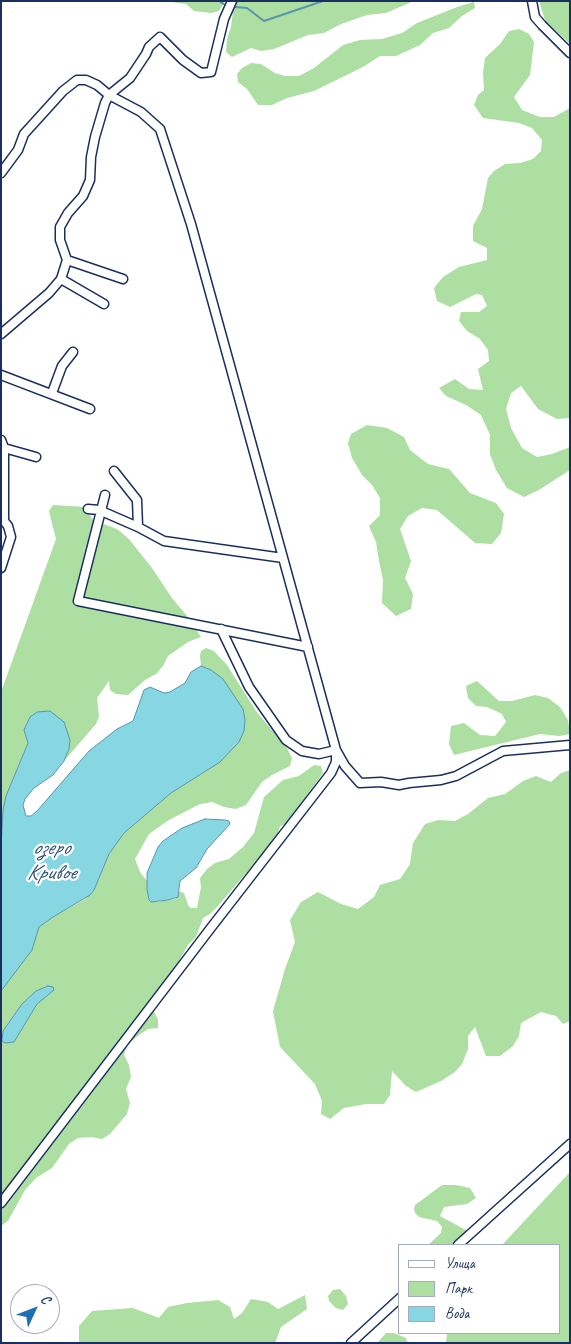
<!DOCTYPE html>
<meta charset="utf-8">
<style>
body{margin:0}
#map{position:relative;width:571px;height:1344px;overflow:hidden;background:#fff;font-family:Caveat,sans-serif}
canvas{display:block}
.frame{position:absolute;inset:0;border:2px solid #1b2f5e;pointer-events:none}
.legend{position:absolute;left:398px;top:1244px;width:162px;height:90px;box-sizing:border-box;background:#fff;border:1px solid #a4acbf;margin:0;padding:6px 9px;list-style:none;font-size:15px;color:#1b2f5e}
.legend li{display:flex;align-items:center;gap:10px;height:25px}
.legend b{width:25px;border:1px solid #a4acbf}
.north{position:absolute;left:10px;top:1284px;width:50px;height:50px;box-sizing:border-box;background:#fff;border:1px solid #a4acbf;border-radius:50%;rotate:47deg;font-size:14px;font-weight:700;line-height:20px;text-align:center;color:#1b2f5e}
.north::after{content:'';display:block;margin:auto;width:18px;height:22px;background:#1f6fb2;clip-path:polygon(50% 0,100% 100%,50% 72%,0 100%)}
</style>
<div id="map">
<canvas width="571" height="1344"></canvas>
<div class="frame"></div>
<ul class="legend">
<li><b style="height:6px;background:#fff"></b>Улица</li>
<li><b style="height:14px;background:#acdfa1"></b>Парк</li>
<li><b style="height:14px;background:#87d7e2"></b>Вода</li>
</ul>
<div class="north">С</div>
</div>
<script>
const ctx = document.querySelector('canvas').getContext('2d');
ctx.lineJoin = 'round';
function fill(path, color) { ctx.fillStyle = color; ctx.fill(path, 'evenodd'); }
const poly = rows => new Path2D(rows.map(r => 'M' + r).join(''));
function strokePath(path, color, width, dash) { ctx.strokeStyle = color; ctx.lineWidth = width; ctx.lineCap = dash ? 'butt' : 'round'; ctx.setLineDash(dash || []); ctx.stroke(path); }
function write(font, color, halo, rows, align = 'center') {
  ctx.font = font + ' Caveat,sans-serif'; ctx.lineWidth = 4.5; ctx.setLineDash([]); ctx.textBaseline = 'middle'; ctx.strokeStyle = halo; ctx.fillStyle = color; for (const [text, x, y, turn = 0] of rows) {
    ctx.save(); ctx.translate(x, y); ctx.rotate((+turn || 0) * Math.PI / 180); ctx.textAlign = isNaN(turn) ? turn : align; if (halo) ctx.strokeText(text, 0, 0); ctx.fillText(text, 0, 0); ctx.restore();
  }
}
fill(poly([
 [163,1,225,1,219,11,211,13,194,11,186,4],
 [237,1,273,2,414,1,386,13,367,15,341,24,324,33,308,35,274,49,261,51,251,48,232,57,226,52,227,39,231,27,233,11],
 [539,1,570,1,570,44,545,20],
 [474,2,475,8,462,16,449,28,433,33,420,45,396,56,380,56,363,67,314,91,287,98,272,105,258,105,247,89,238,82,237,74,242,68,251,63,261,64,275,73,285,76,299,76,314,68,343,45,360,40,382,39,402,33,417,23,457,7],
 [519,29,529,34,534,42,530,75,514,97,522,110,540,117,554,117,570,108,570,418,557,419,538,409,521,386,511,393,506,409,511,428,522,448,537,457,552,454,570,447,570,470,539,490,524,497,507,488,496,470,490,454,490,435,481,415,466,405,446,396,439,388,455,379,469,389,483,390,478,369,489,361,488,350,480,339,467,331,459,321,461,312,479,312,487,306,482,295,476,294,450,307,437,301,434,288,443,277,459,267,487,260,487,248,473,241,473,226,482,209,488,178,494,171,505,164,520,163,533,159,541,151,542,140,532,128,519,123,483,118,474,105,478,95,484,90,483,73,485,58,500,44,509,31],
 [367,425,387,428,404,437,410,450,428,464,449,469,470,493,496,503,504,514,501,533,492,544,475,543,437,510,422,508,408,516,400,529,411,561,405,578,413,594,411,609,396,616,382,603,383,580,379,561,376,542,369,526,380,515,380,498,372,485,362,475,352,458,348,443,351,434],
 [53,505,85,507,93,520,117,529,129,539,152,568,172,598,188,617,201,637,188,642,168,656,163,666,156,674,145,680,128,695,116,694,110,690,109,681,97,698,99,716,96,724,64,761,69,749,24,730,28,743,6,796,1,848,1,692,56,539,49,511],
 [206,648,214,651,227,665,256,711,287,748,292,758,290,766,272,775,262,782,246,805,236,809,224,807,212,802,200,804,169,820,149,834,135,859,140,872,147,881,147,889,149,901,156,902,175,899,179,895,179,891,184,893,188,905,191,908,197,908,201,887,200,878,207,869,215,863,229,859,243,847,254,833,264,797,283,780,299,776,314,765,321,766,323,773,286,824,280,826,277,837,217,907,210,914,203,918,196,937,188,945,172,973,157,992,153,1009,158,1020,158,1028,148,1029,139,1035,127,1045,124,1055,129,1065,131,1077,126,1089,130,1103,127,1114,110,1134,102,1139,91,1137,78,1138,69,1144,52,1168,36,1178,25,1190,8,1221,1,1226,1,991,32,950,39,927,53,917,85,899,102,871,109,854,124,833,171,793,206,771,211,670,201,666,200,656,201,651],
 [48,986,54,990,37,1004,14,1042,5,1043,2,1041,3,1031,22,1004,36,991],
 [477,681,499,701,512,701,535,695,548,698,560,707,568,720,570,734,559,736,540,734,454,755,449,744,451,726,464,723,480,735,495,736,506,722,502,714,487,707,476,706,468,698,466,686],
 [570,770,570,1021,563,1024,556,1016,541,1012,521,1023,519,1036,513,1046,500,1056,486,1056,475,1027,468,1036,468,1049,462,1064,455,1072,441,1081,416,1092,406,1086,392,1071,390,1095,384,1104,366,1104,344,1108,330,1119,321,1114,322,1101,315,1084,280,1047,273,1011,285,969,295,942,290,920,301,902,318,892,341,904,358,909,374,897,380,885,400,879,410,864,413,843,425,824,438,820,455,821,468,814,488,798,505,794,523,781,536,776,551,782,561,773],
 [570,1172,570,1343,446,1343,447,1333,560,1333,560,1245,502,1245],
 [442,1185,456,1185,470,1188,476,1198,467,1204,444,1207,440,1216,466,1230,469,1241,466,1245,428,1245,441,1233,442,1227,437,1221,419,1217,415,1213,414,1209,415,1205],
 [340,1289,346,1296,348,1304,343,1310,336,1308,329,1301,328,1296,333,1290],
 [305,1295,307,1309,281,1327,275,1343,79,1343,79,1326,92,1311,133,1308,159,1318,168,1307,187,1303,218,1300,230,1307,234,1319,242,1313,251,1299,268,1302,278,1309],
 [386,1333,394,1333,406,1338,408,1343,377,1343]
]), '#acdfa1');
const water = poly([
 [201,666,211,670,223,679,243,709,245,720,244,731,239,742,220,762,171,793,124,833,109,854,94,890,90,895,53,917,39,927,32,950,1,991,1,848,3,810,6,796,28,743,24,730,30,717,37,712,50,711,64,722,70,740,69,749,64,761,53,775,34,788,25,799,23,805,26,816,31,816,37,811,89,751,117,729,133,721,144,690,150,687,164,693,170,692,185,683,191,672,201,666],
 [205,819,225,820,229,821,230,824,207,849,196,868,180,881,178,897,168,900,151,902,149,900,147,889,147,873,158,847,163,841,182,828,205,819],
 [48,986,53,987,54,990,37,1004,14,1042,5,1043,2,1041,3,1031,22,1004,36,991,48,986]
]);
fill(water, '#87d7e2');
strokePath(water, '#5c94ad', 1);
strokePath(poly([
 [219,1,225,5],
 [235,7,247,8,264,21,323,1]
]), '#5c94ad', 2);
const minor = poly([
 [532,1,535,17,542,25,570,53],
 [1,173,18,150,24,134,63,91,77,80,86,80,97,85,109,95,141,112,160,129,191,224,336,750,345,766,360,783,381,782,399,785,409,783,441,780,456,776,503,751,570,745],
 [67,260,123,279],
 [61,279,104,304],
 [1,334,49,293,61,279,67,260,60,240,60,227,68,213,83,196,90,180,91,157,95,137,105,103,109,95,130,78,146,54,149,47,160,37,183,60,201,73,211,72,224,19,232,1],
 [1,375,90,409],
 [52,393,62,366,73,352],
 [1,440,4,448,4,521,8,526,11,537,1,568],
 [4,448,36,457],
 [114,471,137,500,138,527,164,541,283,558],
 [105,495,78,601,308,647],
 [88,509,99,510,138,527],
 [221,629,249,687,286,740,302,751,319,754,336,750],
 [1,1203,210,929,331,773,336,762,336,750],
 [458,1245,570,1144],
 [351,1343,400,1298]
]);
strokePath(minor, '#1b2f5e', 11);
strokePath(minor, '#fff', 8);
write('italic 22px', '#36597f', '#fff', [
 ["озеро",51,848],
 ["Кривое",51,873]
]);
</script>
